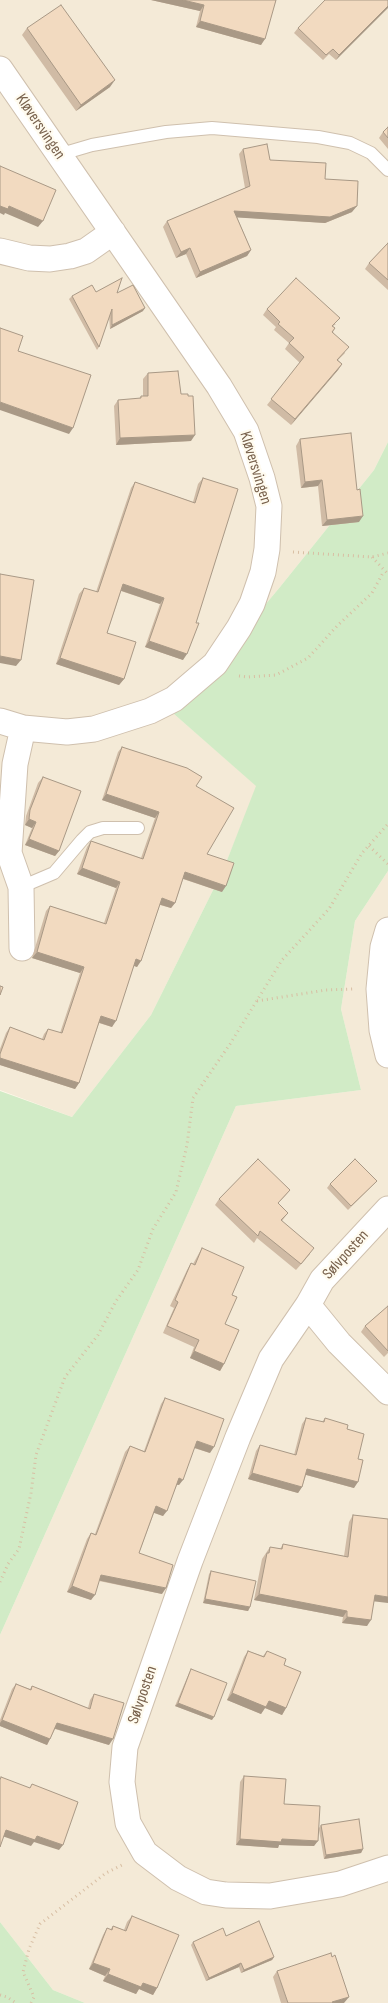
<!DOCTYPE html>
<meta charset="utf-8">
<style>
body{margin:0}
canvas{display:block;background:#fdf7e9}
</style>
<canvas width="388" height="2003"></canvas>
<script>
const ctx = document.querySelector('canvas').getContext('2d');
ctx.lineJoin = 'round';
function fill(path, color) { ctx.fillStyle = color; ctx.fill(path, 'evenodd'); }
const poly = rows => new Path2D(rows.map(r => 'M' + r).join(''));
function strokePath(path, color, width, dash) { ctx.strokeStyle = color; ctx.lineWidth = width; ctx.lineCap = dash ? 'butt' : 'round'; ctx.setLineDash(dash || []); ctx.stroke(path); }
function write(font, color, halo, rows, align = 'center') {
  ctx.font = font + ' "Sofia Sans Condensed",sans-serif'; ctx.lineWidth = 4.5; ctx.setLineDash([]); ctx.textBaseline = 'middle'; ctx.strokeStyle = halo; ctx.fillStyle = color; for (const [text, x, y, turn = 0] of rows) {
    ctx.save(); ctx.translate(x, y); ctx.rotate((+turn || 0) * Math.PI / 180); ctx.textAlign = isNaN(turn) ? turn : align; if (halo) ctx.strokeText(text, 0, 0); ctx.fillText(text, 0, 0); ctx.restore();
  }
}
fill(poly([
 [0,0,388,0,388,442,374,470,280,587,174,714,257,786,224,868,151,1015,72,1117,0,1090],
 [388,871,388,2003,85,2003,53,1990,0,1922,0,1635,236,1106,361,1090,341,1009,355,921]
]), '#f4ead7');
fill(poly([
 [388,442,388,871,355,921,341,1009,361,1090,236,1106,0,1635,0,1091,72,1117,151,1015,224,868,256,786,174,714,280,587,374,470],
 [0,1922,53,1990,85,2003,0,2003]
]), '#d1ebc6');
const lane = poly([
 [58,155,92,145,166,132,212,128,318,137,350,143,371,153,388,170],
 [21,887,54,873,82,840,90,832,103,828,138,828]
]);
const street = poly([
 [0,69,219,386,246,431,262,478,269,506,267,549,263,572,252,604,239,628,215,664,174,699,150,711,94,729,67,732,23,728,0,721],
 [0,251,29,258,50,259,70,256,86,251,113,232],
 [388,930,383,947,379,989,382,1030,388,1055],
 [22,948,21,887,9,853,15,764,23,728],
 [388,1209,322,1280,308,1305,271,1359,238,1437,190,1561,125,1747,122,1782,128,1823,145,1853,178,1878,206,1892,226,1895,270,1896,340,1884,388,1868],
 [308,1305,339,1343,388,1392]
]);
strokePath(lane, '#cfc0ae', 14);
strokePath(street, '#cfc0ae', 27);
strokePath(poly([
 [293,552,372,557,388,553],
 [372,557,388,574],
 [239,676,248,677,276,675,308,658,337,626,372,593,384,571],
 [369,846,388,864],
 [257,1001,326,990,353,989],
 [0,1582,8,1564,19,1549,31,1493,36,1455,65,1377,98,1335,116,1301,138,1270,153,1229,176,1192,187,1145,193,1098,230,1044,282,960,329,909,362,853,388,824],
 [0,1995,7,1997,16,2003],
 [31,2003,34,1997,23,1972,29,1949,40,1924,106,1873,122,1865]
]), '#d8bea3', 3, [1, 4]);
strokePath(lane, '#fff', 12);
strokePath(street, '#fff', 25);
fill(poly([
 [151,0,276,0,261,45,196,27,200,11],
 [388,0,336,60,329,54,323,60,294,33,298,28],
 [27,28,110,87,76,111,22,35],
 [388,127,388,149,379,138,383,132],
 [243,149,270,160,325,179,352,212,325,223,237,217,251,250,247,256,196,278,186,254,176,258,163,227,167,221,245,188,239,154],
 [388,243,388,290,365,269,369,263],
 [96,292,117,293,143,311,110,329,109,316,99,347,97,350,69,299,72,296],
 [267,309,336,324,333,326,335,328,333,332,345,353,338,360,342,364,338,370,291,425,267,405,300,363,285,349,289,343,274,330,276,327,263,315],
 [148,373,181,394,191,441,116,445,114,406,118,400,139,399,141,396,143,396,143,379],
 [300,439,359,522,322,526,318,486,301,488,296,446],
 [203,478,183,660,145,647,160,604,121,591,107,633,124,679,119,685,56,664,79,594,84,588,96,592,131,488,135,482,193,502,198,484],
 [122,747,196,786,207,854,222,892,183,879,175,903,171,908,160,905,137,967,134,966,112,1027,99,1023,79,1083,75,1089,0,1065,0,1049,6,1033,10,1027,42,1039,44,1034,48,1029,60,1033,80,973,32,958,46,911,50,906,104,923,116,888,77,874,87,847,91,841,141,858,155,818,102,800,118,752],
 [43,777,59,851,55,856,25,845,32,828,25,825,26,816,38,783],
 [377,1181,348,1210,327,1188,330,1184],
 [290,1190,285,1196,278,1203,288,1213,282,1221,310,1254,296,1270,257,1238,254,1243,215,1205,219,1199],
 [202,1248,232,1295,225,1324,224,1364,220,1371,190,1358,194,1347,163,1333,174,1308,170,1306,187,1270,191,1263,193,1264,198,1255],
 [388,1306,388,1353,384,1357,361,1332,365,1326],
 [165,1398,210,1453,194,1448,179,1485,177,1485,163,1516,154,1513,139,1553,162,1594,99,1581,91,1600,67,1592,87,1539,91,1533,95,1534,125,1452,130,1446,144,1451,161,1404],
 [306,1418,322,1422,325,1418,347,1429,358,1459,354,1488,306,1475,302,1487,298,1493,248,1479,256,1451,260,1445,294,1455,302,1424],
 [353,1515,374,1602,367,1626,342,1623,343,1617,254,1600,262,1559,270,1547,280,1549,283,1544,344,1556,349,1522],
 [211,1571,250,1607,248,1611,203,1603,209,1574],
 [248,1651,263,1656,267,1651,284,1665,286,1708,282,1715,265,1708,261,1714,227,1700,244,1657],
 [191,1669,212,1720,175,1706,189,1673],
 [16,1684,30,1689,32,1686,88,1708,90,1700,94,1694,109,1745,55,1729,47,1745,0,1726,0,1720,12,1689],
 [244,1776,319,1828,321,1825,363,1849,361,1853,324,1859,319,1830,314,1846,279,1845,278,1848,236,1845,240,1782],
 [132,1916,157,1988,153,1995,139,1989,136,1994,103,1981,105,1976,89,1969,103,1935,107,1928,110,1930,113,1926,124,1930,127,1922],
 [193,1942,274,1957,272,1960,241,1973,239,1967,206,1981,191,1945],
 [277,1971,344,2003,281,2003,273,1977]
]), '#d0bba5');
fill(poly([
 [151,0,183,0,204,5,200,11],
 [388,6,388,8,336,60,339,55],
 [200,21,265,39,261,45,196,27],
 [115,80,110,87,76,111,81,105],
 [0,206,9,206,43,221,38,227,5,213,4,215,0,213],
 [357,206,352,212,325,223,230,217,234,211],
 [190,248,186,254,176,258,181,252],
 [251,250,247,256,196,278,200,272],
 [145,308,143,311,110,329,112,325],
 [342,364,338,370,291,425,295,419],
 [0,402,73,428,69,434,0,410],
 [195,435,191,441,116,445,120,438],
 [322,480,318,486,301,488,305,482],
 [363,516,359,522,322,526,327,520],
 [123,584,164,598,160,604,119,590],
 [149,641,187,654,183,660,145,647],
 [0,656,21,660,16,666,0,663],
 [60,658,124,679,119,685,56,664],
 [106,794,159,812,155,818,102,800],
 [29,819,36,822,32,828,25,825],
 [29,839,59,851,55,856,25,845],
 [82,868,120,882,116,888,77,874],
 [185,872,226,886,222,892,181,878],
 [162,898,175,903,171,908,158,904],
 [37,952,84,967,80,973,32,958],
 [136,959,141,961,137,967,132,965],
 [101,1016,116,1021,112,1027,97,1022],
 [0,1058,79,1083,75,1089,0,1065],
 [194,1351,224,1364,220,1371,190,1358],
 [197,1441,214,1447,210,1453,192,1447],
 [307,1469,358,1482,354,1488,303,1474],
 [252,1473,302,1487,298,1493,248,1479],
 [179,1478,183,1480,179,1485,175,1484],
 [156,1506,167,1511,163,1516,152,1512],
 [101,1575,166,1588,162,1594,97,1580],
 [72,1586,95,1595,91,1600,67,1592],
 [259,1594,347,1611,343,1617,254,1600],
 [375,1595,388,1597,388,1603,371,1601],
 [205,1599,250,1607,248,1611,203,1603],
 [347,1617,371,1620,367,1626,342,1623],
 [232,1693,269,1701,286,1708,282,1715,265,1708,261,1714,227,1700],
 [178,1703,214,1717,212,1720,175,1706],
 [2,1720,50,1739,47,1745,0,1726,0,1723],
 [57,1723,113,1739,109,1745,53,1728],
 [6,1830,37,1836,63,1845,59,1850,34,1842,31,1846,2,1836],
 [240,1839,282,1839,318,1841,314,1846,279,1845,278,1848,236,1845],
 [363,1849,361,1853,324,1859,326,1855],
 [274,1957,272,1960,241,1973,244,1970],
 [93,1963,110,1969,105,1976,89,1969],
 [241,1963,239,1967,206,1981,209,1978],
 [108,1974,143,1983,157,1988,153,1995,139,1989,136,1994,103,1981],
 [349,1997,344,2003,331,2003,332,2002]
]), '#a99986');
const building = poly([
 [183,0,276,0,265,39,200,21,204,5,183,0],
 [325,0,388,0,388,6,339,55,333,49,326,55,298,28,325,0],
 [61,5,115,80,81,105,27,28,61,5],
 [388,127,388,138,383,132,388,127],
 [267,144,270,160,326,163,325,179,358,181,357,206,330,217,234,211,251,250,200,272,190,248,181,252,167,221,250,186,243,149,267,144],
 [0,166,56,190,43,221,9,206,8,209,0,206,0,166],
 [388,243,388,280,369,263,388,243],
 [122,278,117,293,133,285,145,308,112,325,112,309,99,347,72,296,92,285,96,292,122,278],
 [296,278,340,318,332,326,335,328,332,332,349,347,337,360,342,364,295,419,271,399,304,357,289,343,294,338,278,324,280,322,267,309,296,278],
 [0,328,23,336,18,351,91,375,73,428,0,402,0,328],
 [178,371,181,394,188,394,188,396,193,396,195,435,120,438,118,400,141,398,141,396,148,396,148,373,178,371],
 [351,433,357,490,360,489,363,516,327,520,322,480,305,482,300,439,351,433],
 [203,478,238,489,196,623,199,623,187,654,149,641,164,598,123,584,107,633,136,642,124,679,60,658,84,588,98,592,135,482,195,503,203,478],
 [0,574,34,580,21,660,0,656,0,574],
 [122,747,187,768,202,777,196,786,234,808,207,854,234,863,226,886,185,872,175,903,162,898,141,961,136,959,116,1021,101,1016,79,1083,0,1058,0,1054,10,1027,44,1040,48,1029,62,1033,84,967,37,952,50,906,106,924,120,882,82,868,91,841,143,859,159,812,106,794,122,747],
 [43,777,81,791,59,851,29,839,36,822,29,819,30,810,43,777],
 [0,986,3,987,0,995,0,986],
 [258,1159,290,1190,278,1203,288,1213,281,1220,314,1248,301,1264,260,1231,258,1236,219,1199,258,1159],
 [355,1159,377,1181,351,1206,330,1184,355,1159],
 [202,1248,244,1267,232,1295,237,1297,225,1324,239,1330,224,1364,194,1351,199,1340,167,1326,178,1302,175,1300,191,1263,195,1265,202,1248],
 [388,1306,388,1351,365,1326,388,1306],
 [165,1398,224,1419,214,1447,197,1441,183,1480,179,1478,167,1511,156,1506,139,1553,173,1565,166,1588,101,1575,95,1595,72,1586,91,1533,96,1535,130,1446,145,1452,165,1398],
 [306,1418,324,1422,325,1418,348,1425,347,1429,364,1434,358,1459,363,1460,358,1482,307,1469,302,1487,252,1473,260,1445,296,1455,306,1418],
 [353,1515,388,1519,388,1597,375,1595,371,1620,347,1617,347,1611,259,1594,267,1553,269,1553,270,1547,282,1549,283,1544,348,1557,353,1515],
 [211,1571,256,1581,250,1607,205,1599,211,1571],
 [248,1651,264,1657,267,1651,286,1659,284,1665,301,1672,286,1708,269,1701,266,1707,232,1693,248,1651],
 [191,1669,227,1683,214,1717,178,1703,191,1669],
 [16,1684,31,1690,32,1686,90,1709,94,1694,124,1703,113,1739,57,1723,50,1739,2,1720,16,1684],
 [244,1776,286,1779,284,1804,320,1806,318,1841,282,1839,281,1842,240,1839,244,1776],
 [1,1777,30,1788,32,1784,78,1802,63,1845,37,1836,35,1840,6,1830,0,1847,0,1780,1,1777],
 [359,1819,363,1849,326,1855,321,1825,359,1819],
 [132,1916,179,1935,157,1988,143,1983,141,1987,108,1974,110,1969,93,1963,107,1928,112,1930,113,1926,126,1931,132,1916],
 [259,1921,274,1957,244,1970,241,1963,209,1978,193,1942,223,1928,226,1936,259,1921],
 [331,1953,332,1957,335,1955,349,1997,332,2002,333,2003,288,2003,277,1971,331,1953]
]);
fill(building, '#f2dac0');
strokePath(building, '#a99986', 1);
write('16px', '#78614c', '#fffbef', [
 ["Kløversvingen",40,127,56],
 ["Kløversvingen",255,468,73],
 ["Sølvposten",346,1255,-48],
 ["Sølvposten",143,1695,-71]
]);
</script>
